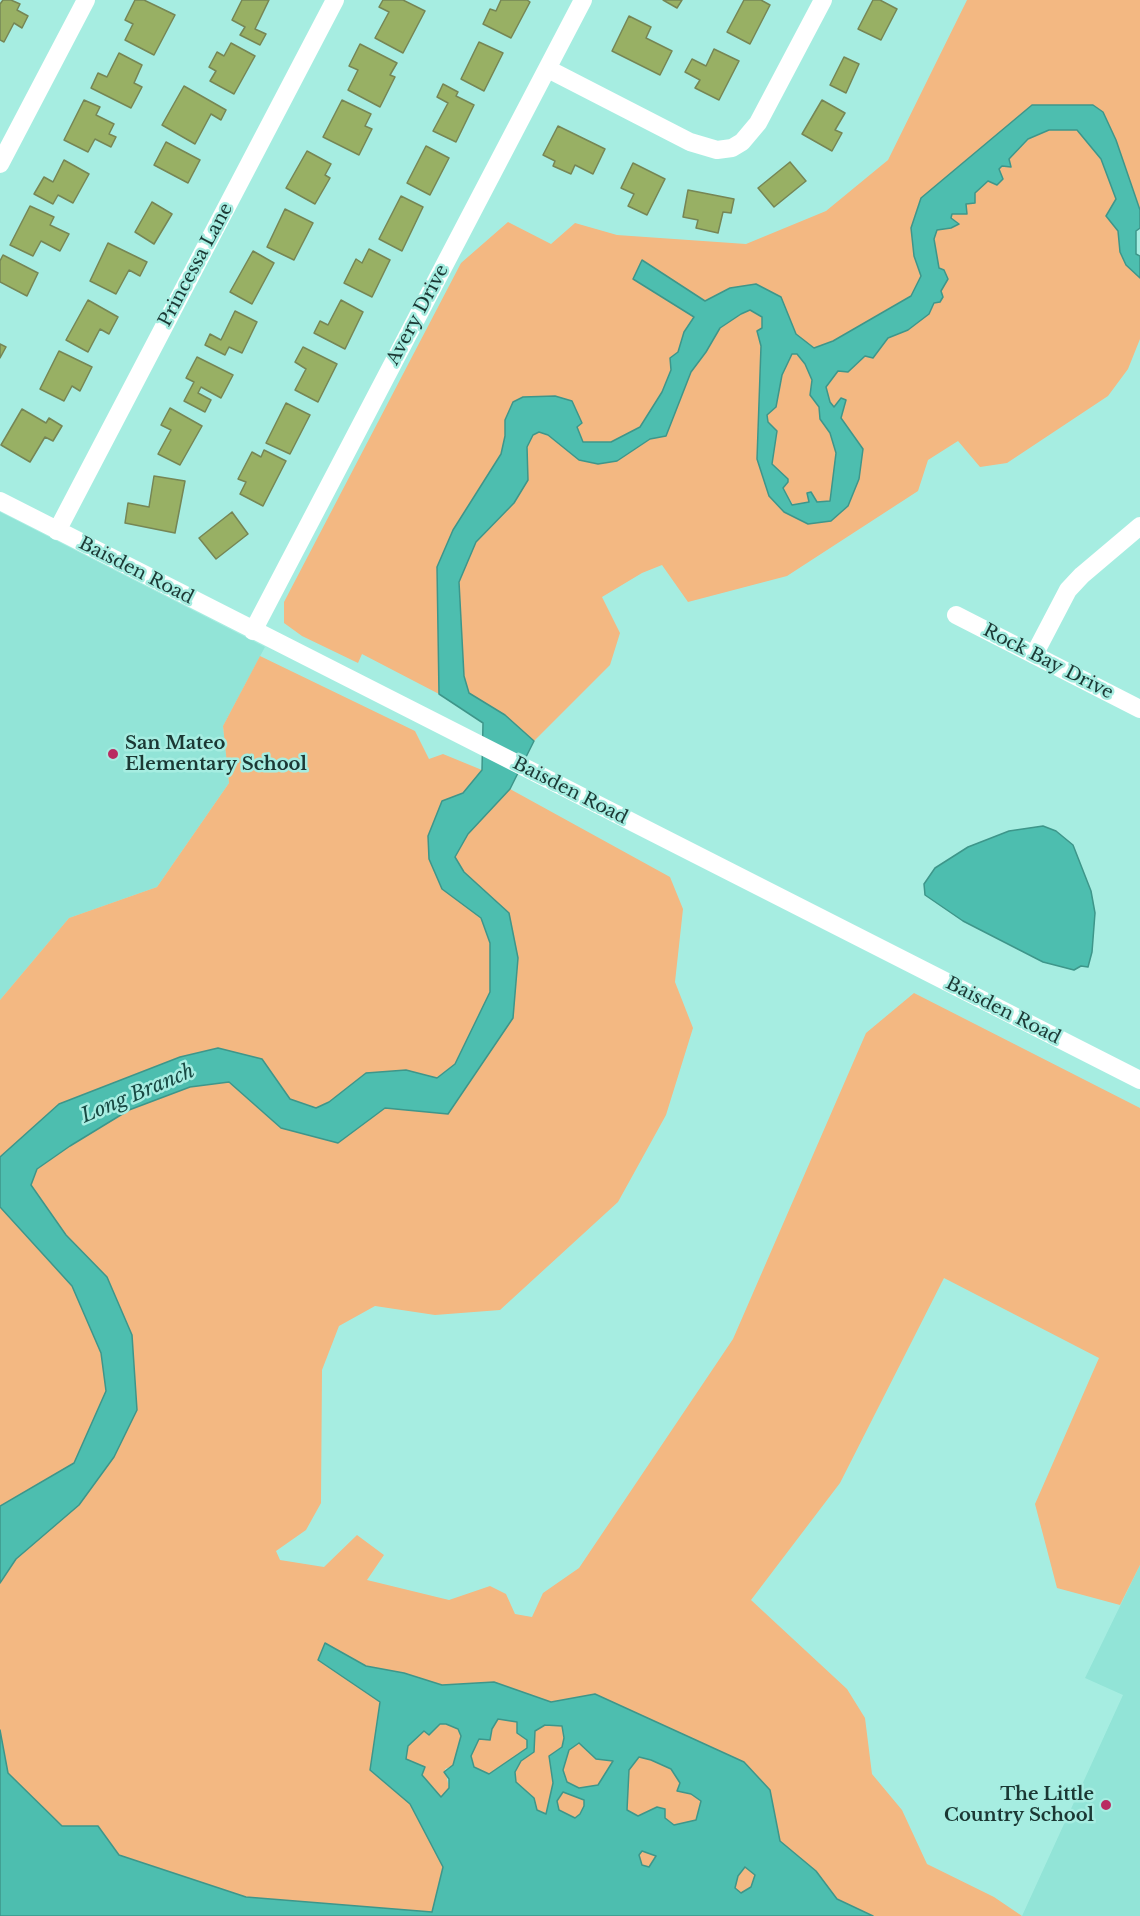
<!DOCTYPE html>
<style>
body{margin:0}
canvas{display:block;background:#a6ede1}
</style>
<canvas width="1140" height="1916"></canvas>
<script>
const ctx = document.querySelector('canvas').getContext('2d');
ctx.lineJoin = 'round';
function fill(path, color) { ctx.fillStyle = color; ctx.fill(path, 'evenodd'); }
const poly = rows => new Path2D(rows.map(r => 'M' + r).join(''));
function strokePath(path, color, width, dash) { ctx.strokeStyle = color; ctx.lineWidth = width; ctx.lineCap = dash ? 'butt' : 'round'; ctx.setLineDash(dash || []); ctx.stroke(path); }
function write(font, color, halo, rows, align = 'center') {
  ctx.font = font + ' "Libre Baskerville",serif'; ctx.lineWidth = 5; ctx.setLineDash([]); ctx.textBaseline = 'middle'; ctx.strokeStyle = halo; ctx.fillStyle = color; for (const [text, x, y, turn = 0] of rows) {
    ctx.save(); ctx.translate(x, y); ctx.rotate((+turn || 0) * Math.PI / 180); ctx.textAlign = isNaN(turn) ? turn : align; if (halo) ctx.strokeText(text, 0, 0); ctx.fillText(text, 0, 0); ctx.restore();
  }
}
fill(poly([
 [0,512,265,647,223,726,229,783,157,887,69,918,0,1000],
 [1140,1565,1140,1916,1022,1916,1123,1695,1085,1678]
]), '#92e4d7');
fill(poly([
 [967,0,1140,0,1140,210,1116,140,1103,112,1032,105,914,256,921,276,911,296,833,341,814,349,796,334,781,297,730,288,705,301,695,316,684,333,678,352,670,358,671,370,662,392,640,427,611,442,583,442,577,427,572,401,555,396,523,397,505,420,505,436,501,454,453,530,437,567,439,694,362,654,358,663,302,636,284,623,284,602,461,263,508,222,551,244,575,223,617,235,746,244,826,211,888,160],
 [1049,130,1077,130,1101,159,1116,199,1107,216,1118,231,1120,252,1126,265,1140,278,1140,339,1128,369,1108,396,1007,463,980,467,958,441,928,460,918,491,787,576,688,602,662,565,642,573,602,597,620,633,610,665,534,741,505,715,469,693,464,676,459,582,476,542,514,503,528,480,527,447,533,435,539,432,548,435,579,460,617,461,650,439,666,436,691,371,706,352,720,328,741,314,750,310,762,317,762,328,757,331,761,346,757,459,769,496,784,512,831,521,863,449,830,402,826,388,838,371,848,372,865,356,873,358,888,338,908,330,929,314,941,291,944,270,939,269,934,239,937,230,951,228,959,223,951,218,952,214,966,203,988,180,997,185,1003,179,999,169,1029,139],
 [792,353,798,354,805,364,812,380,810,395,819,407,820,419,830,433,836,453,830,501,810,502,793,505,783,488,788,479,772,464,776,432,768,422,767,415,776,406,782,375],
 [260,656,415,731,429,759,443,754,482,770,463,793,442,801,442,889,481,918,490,943,490,992,455,1064,436,1078,406,1070,316,1108,290,1099,262,1059,112,1085,59,1104,0,1157,0,1000,69,918,157,887,229,783,223,726],
 [510,789,670,877,683,909,675,982,693,1028,666,1115,618,1202,500,1310,435,1315,375,1306,339,1326,322,1370,321,1503,306,1530,276,1551,280,1560,324,1567,357,1535,384,1555,367,1580,449,1600,490,1586,506,1594,515,1614,532,1617,543,1593,579,1568,733,1339,866,1033,914,993,1140,1108,1140,1565,1120,1605,1057,1588,1035,1504,1099,1358,944,1278,840,1483,751,1600,847,1689,865,1718,872,1774,902,1810,927,1864,994,1897,1022,1916,873,1916,837,1899,816,1871,780,1841,770,1790,744,1762,595,1694,551,1702,494,1682,442,1685,404,1673,366,1666,325,1643,319,1661,380,1702,370,1770,410,1804,443,1867,432,1912,246,1897,118,1855,98,1826,62,1826,8,1773,0,1730,0,1583,16,1559,79,1505,114,1457,107,1277,66,1235,31,1185,37,1169,70,1146,129,1110,190,1087,229,1082,281,1128,338,1143,385,1108,448,1114,513,1018,509,913,463,872,455,857,468,834],
 [0,1207,72,1286,101,1353,106,1391,74,1463,0,1506],
 [498,1719,517,1722,527,1740,527,1749,489,1775,474,1767,471,1756,479,1739,490,1740,492,1729],
 [440,1724,446,1724,459,1729,461,1736,453,1766,445,1769,449,1788,441,1797,406,1759,408,1746,424,1731,429,1735],
 [545,1725,562,1726,564,1738,562,1747,549,1756,553,1783,547,1814,537,1810,534,1798,516,1782,515,1772,521,1761,534,1752,534,1731],
 [579,1743,596,1759,613,1761,598,1785,579,1788,567,1782,563,1770,569,1750],
 [639,1757,651,1760,671,1769,680,1783,678,1791,691,1794,701,1801,696,1821,674,1826,665,1818,638,1816,627,1810,629,1770],
 [562,1792,584,1800,584,1806,580,1814,575,1818,559,1810,557,1801],
 [642,1851,656,1856,649,1867,642,1865,639,1855],
 [746,1867,755,1875,751,1888,741,1894,735,1888,738,1876]
]), '#f3b882');
const water = poly([
 [1032,105,1093,105,1103,112,1116,140,1140,210,1140,228,1136,231,1136,254,1140,256,1140,278,1126,265,1120,252,1118,231,1106,216,1116,199,1101,159,1077,130,1049,130,1028,139,1009,159,1011,167,1002,166,999,169,1003,179,997,185,988,181,975,193,975,203,966,204,967,214,952,214,951,218,959,224,951,228,937,230,934,239,939,268,944,270,948,279,941,291,943,297,940,302,934,303,929,314,908,330,888,338,873,358,865,356,848,372,838,371,826,387,830,402,834,407,841,398,846,400,841,418,863,449,859,479,848,506,831,521,808,524,784,512,769,496,757,459,761,346,757,331,762,328,762,317,750,310,741,314,720,328,706,352,691,372,666,436,650,439,617,461,598,464,579,460,548,435,539,432,533,435,527,447,528,480,514,503,476,542,459,582,464,676,469,693,505,715,534,741,510,789,468,834,455,857,464,872,509,913,518,958,513,1018,448,1114,385,1108,338,1143,281,1128,229,1082,190,1087,129,1110,70,1146,37,1169,31,1185,66,1235,107,1277,132,1335,137,1410,114,1457,79,1505,16,1559,0,1583,0,1506,74,1463,106,1391,101,1353,72,1286,0,1207,0,1157,59,1104,180,1057,218,1048,262,1059,290,1099,316,1108,329,1102,366,1073,406,1070,437,1078,455,1064,490,992,490,943,481,918,442,889,429,859,428,836,442,801,463,793,482,770,483,723,439,694,437,567,453,530,501,454,505,436,505,420,513,402,523,397,555,396,572,401,582,423,577,427,583,442,611,442,640,427,662,392,671,370,670,358,678,352,684,332,694,317,633,279,642,260,705,301,730,288,756,284,781,297,796,334,814,348,833,341,911,296,921,276,914,256,911,228,921,198,1032,105],
 [792,354,797,354,805,364,812,380,810,395,819,407,820,419,830,433,836,453,830,501,817,502,811,492,807,493,809,502,792,505,783,488,788,482,788,479,772,464,777,431,768,422,767,415,776,407,782,375,792,354],
 [1043,826,1056,831,1073,845,1091,891,1095,913,1092,952,1088,967,1081,966,1074,970,1043,962,963,921,925,895,924,884,935,868,968,847,1009,831,1043,826],
 [325,1643,366,1666,404,1673,442,1685,494,1682,551,1702,595,1694,744,1762,770,1790,780,1841,816,1871,837,1899,873,1916,0,1916,0,1730,8,1773,62,1826,98,1826,119,1855,246,1897,432,1912,443,1867,410,1804,370,1770,380,1702,318,1660,325,1643],
 [498,1719,517,1722,517,1733,527,1740,527,1748,489,1774,474,1767,471,1756,479,1739,490,1740,492,1729,498,1719],
 [440,1724,446,1724,458,1729,461,1736,453,1765,444,1772,449,1779,449,1788,441,1797,422,1775,425,1767,406,1759,408,1746,424,1731,429,1735,440,1724],
 [545,1725,562,1726,564,1738,562,1747,549,1756,553,1783,546,1814,537,1810,534,1798,516,1782,515,1772,521,1761,534,1752,535,1731,545,1725],
 [579,1743,596,1759,613,1761,598,1785,579,1788,567,1782,563,1770,569,1750,579,1743],
 [639,1757,651,1760,671,1769,680,1783,677,1791,691,1794,701,1801,696,1820,674,1825,665,1818,665,1809,657,1807,638,1816,627,1810,629,1770,639,1757],
 [563,1792,584,1800,584,1806,580,1814,575,1818,559,1810,557,1801,563,1792],
 [642,1851,656,1856,649,1867,642,1865,639,1855,642,1851],
 [745,1867,755,1875,751,1887,741,1893,735,1888,738,1876,745,1867]
]);
fill(water, '#4dbeaf');
strokePath(water, '#3e968a', 1.5);
const building = poly([
 [3,0,11,0,20,4,17,10,28,16,22,28,14,23,4,42,0,40,0,4,3,0],
 [135,0,144,0,175,15,154,55,125,40,133,24,125,20,135,0],
 [242,0,269,0,255,29,266,34,260,45,240,35,245,27,232,20,242,0],
 [383,0,403,0,425,11,403,53,375,38,389,12,379,7,383,0],
 [501,0,527,0,530,2,511,38,483,24,490,9,496,11,501,0],
 [663,0,682,0,677,8,663,0],
 [744,0,761,0,770,5,750,44,727,32,744,0],
 [873,0,880,0,897,9,881,40,858,29,873,0],
 [629,16,651,27,646,38,672,51,660,75,612,51,629,16],
 [479,42,503,53,484,91,461,79,479,42],
 [231,43,255,56,234,94,210,81,216,71,209,67,217,52,224,56,231,43],
 [360,44,397,63,390,75,395,77,380,107,348,90,358,70,349,66,360,44],
 [714,49,739,61,719,100,695,88,700,80,685,72,692,59,706,66,714,49],
 [119,53,142,65,134,83,142,87,131,108,91,88,98,73,107,77,119,53],
 [844,57,859,64,846,93,830,85,844,57],
 [443,84,458,92,456,96,474,105,456,142,433,131,448,103,437,97,443,84],
 [184,86,226,110,221,120,211,114,195,144,162,125,184,86],
 [84,100,100,107,96,115,114,124,109,134,116,137,111,147,95,139,88,152,64,140,84,100],
 [342,100,371,114,365,126,372,129,359,155,323,137,342,100],
 [822,100,845,113,835,130,842,133,832,151,802,134,822,100],
 [558,126,605,149,593,174,575,165,571,174,553,166,555,161,543,155,558,126],
 [166,142,200,160,188,183,154,165,166,142],
 [426,146,449,158,430,195,407,183,426,146],
 [307,151,331,164,325,175,330,178,315,204,286,188,307,151],
 [64,160,89,174,73,203,58,195,53,204,34,194,44,177,53,182,64,160],
 [790,162,806,181,774,207,758,188,790,162],
 [633,163,665,179,647,215,628,206,634,194,621,188,633,163],
 [688,190,734,199,731,213,723,212,718,233,696,228,698,220,683,217,688,190],
 [401,196,423,207,402,251,379,239,401,196],
 [152,202,172,214,154,244,135,232,152,202],
 [30,206,54,217,50,225,69,234,60,251,41,241,33,256,10,245,30,206],
 [285,209,313,223,294,260,267,247,285,209],
 [108,243,147,262,140,276,129,270,116,294,90,281,108,243],
 [369,249,390,260,372,297,344,283,356,259,362,263,369,249],
 [253,251,274,263,252,304,230,292,253,251],
 [3,255,38,273,27,296,0,282,0,261,3,255],
 [88,300,118,317,109,334,100,329,88,352,66,340,88,300],
 [341,300,363,312,345,349,314,333,320,321,328,325,341,300],
 [235,311,257,322,242,353,229,347,225,355,205,345,210,334,221,340,235,311],
 [0,344,6,347,0,358,0,344],
 [303,347,337,364,318,402,295,390,306,369,295,362,303,347],
 [59,351,92,367,80,391,72,386,64,401,40,389,59,351],
 [197,357,233,375,221,398,201,387,198,393,211,400,205,412,184,401,194,382,186,378,197,357],
 [286,403,310,415,290,454,266,443,286,403],
 [170,408,202,426,180,465,158,454,171,430,161,425,170,408],
 [22,409,46,423,49,418,62,426,53,441,45,437,30,462,1,445,22,409],
 [264,450,286,461,263,506,240,494,246,482,238,479,252,452,261,457,264,450],
 [154,476,185,481,175,533,125,523,128,503,149,507,154,476],
 [232,512,248,534,216,559,199,538,232,512]
]);
fill(building, '#98b064');
strokePath(building, '#768655', 1.5);
strokePath(poly([
 [548,69,690,142,717,150,732,148,742,142,758,123,823,0],
 [0,164,86,0],
 [0,501,1140,1080],
 [57,531,335,0],
 [956,615,1140,709],
 [253,631,583,0],
 [1034,655,1068,590,1082,575,1140,526]
]), '#fff', 18);
for (const [x, y, r, color] of [
 [113,754,6,"#b92c61"],
 [1106,1805,6,"#b92c61"]
]) { const dot = new Path2D(); dot.arc(x, y, r, 0, 2 * Math.PI); ctx.fillStyle = color; ctx.fill(dot); strokePath(dot, '#a6ede1', 2); }
write('18px', '#1b3834', '#a6ede1', [
 ["Princessa Lane",196,265,-62],
 ["Avery Drive",418,315,-62],
 ["Baisden Road",136,571,27],
 ["Rock Bay Drive",1048,662,27],
 ["Baisden Road",570,791,27],
 ["Baisden Road",1003,1011,27]
]);
write('bold 18px', '#1b3834', '#a6ede1', [
 ["San Mateo",125,744],
 ["Elementary School",125,765],
 ["The Little",1094,1795,"right"],
 ["Country School",1094,1816,"right"]
], 'left');
write('italic 20px', '#184943', '#a6ede1', [
 ["Long Branch",138,1094,-23]
]);
</script>
